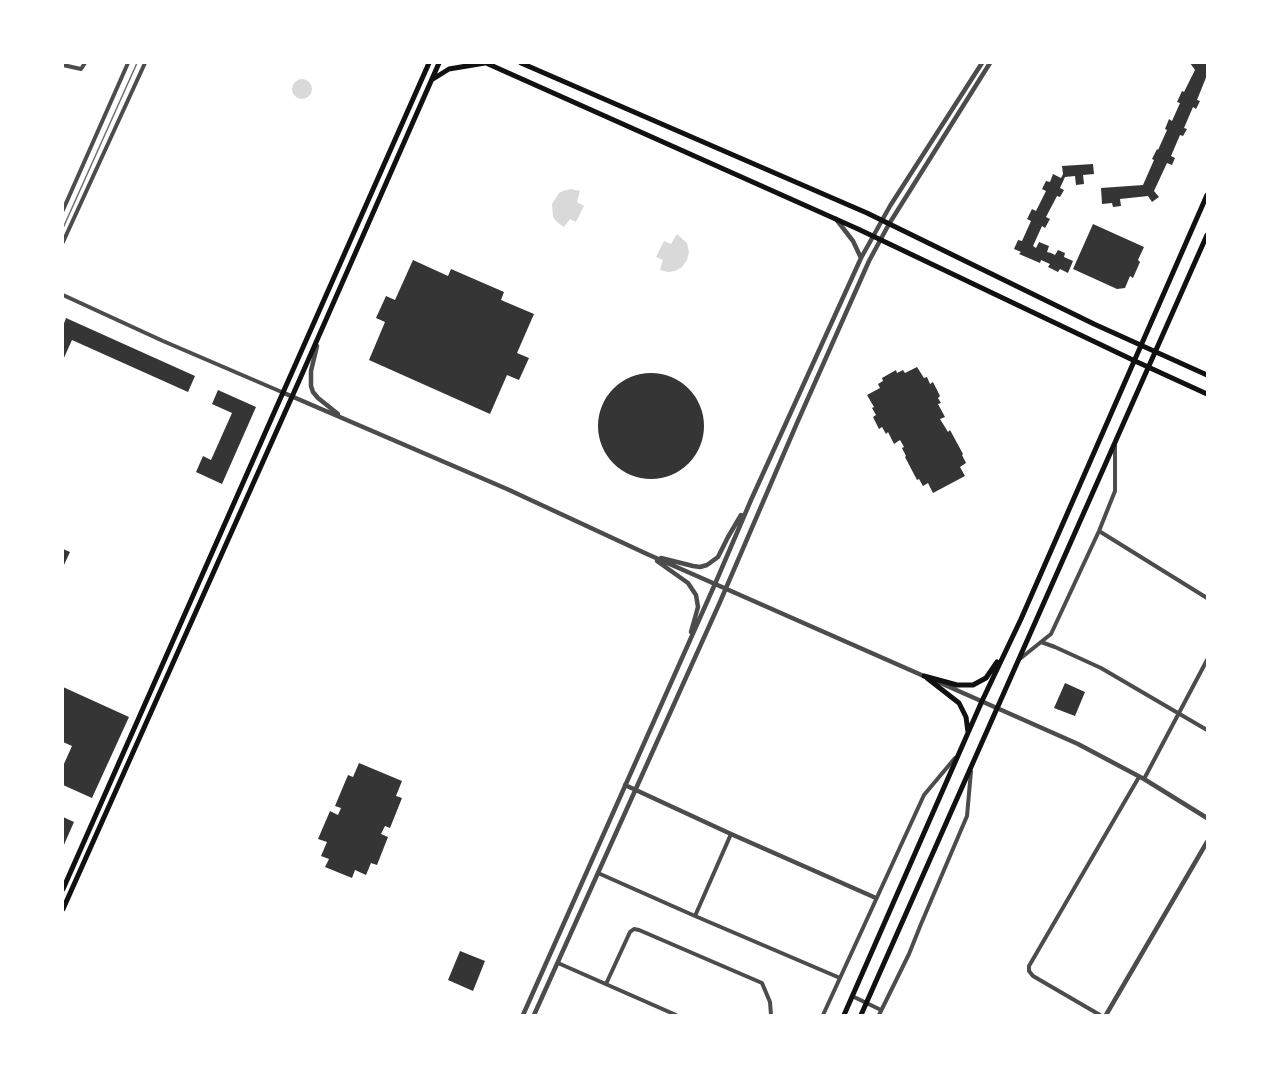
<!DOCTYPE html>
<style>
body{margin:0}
#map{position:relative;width:1270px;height:1078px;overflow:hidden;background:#fff;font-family:"Fira Sans",sans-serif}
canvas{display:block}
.frame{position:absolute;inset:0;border:64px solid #fff;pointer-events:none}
</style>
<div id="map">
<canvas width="1270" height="1078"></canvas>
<div class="frame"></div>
</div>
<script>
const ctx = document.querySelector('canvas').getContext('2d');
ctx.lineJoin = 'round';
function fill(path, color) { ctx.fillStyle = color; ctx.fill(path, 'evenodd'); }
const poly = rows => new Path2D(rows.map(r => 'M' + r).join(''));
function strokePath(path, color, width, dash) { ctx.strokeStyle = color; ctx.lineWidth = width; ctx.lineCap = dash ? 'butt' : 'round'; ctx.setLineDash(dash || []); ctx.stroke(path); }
fill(poly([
 '292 89a10 10 0 1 1 20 0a10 10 0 1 1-20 0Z',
 [571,189,580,191,577,202,584,206,576,222,570,219,564,227,558,223,553,217,552,204,559,193,563,191],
 [677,234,687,243,689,252,687,260,682,267,675,271,668,272,660,270,663,260,656,257,664,241,671,244]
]), '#d9d9d9');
fill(poly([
 [1190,63,1206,63,1207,75,1197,100,1200,101,1196,109,1193,107,1184,128,1187,129,1183,136,1180,135,1171,156,1175,158,1172,165,1167,163,1154,191,1159,197,1152,202,1148,196,1120,199,1121,206,1113,207,1112,203,1102,204,1101,188,1143,185,1154,160,1152,159,1157,149,1158,150,1167,130,1165,129,1169,119,1172,121,1180,103,1177,102,1182,91,1184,92,1195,70],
 [1093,164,1094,174,1083,175,1084,184,1076,185,1075,176,1065,177,1060,188,1064,190,1060,197,1057,196,1046,217,1050,219,1045,228,1042,226,1033,246,1036,248,1039,242,1049,246,1047,252,1051,253,1055,255,1058,250,1065,253,1064,257,1073,261,1068,273,1060,269,1058,272,1048,267,1050,264,1041,260,1040,263,1019,254,1021,252,1014,249,1018,240,1022,241,1031,221,1027,219,1032,209,1036,211,1046,191,1042,189,1046,181,1050,182,1053,174,1061,178,1063,174,1062,166],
 [1093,224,1144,247,1138,260,1140,262,1133,278,1130,276,1125,288,1117,289,1073,269],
 [413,260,448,276,451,269,504,292,501,300,534,314,517,353,529,358,519,380,507,375,490,414,369,360,385,322,376,318,386,296,395,300],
 [66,318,195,376,188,392,72,340,63,360,63,326],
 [917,367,924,378,927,377,930,384,933,382,940,396,938,398,941,403,938,404,945,417,940,419,948,432,950,430,963,454,962,455,966,463,960,467,965,476,933,493,928,483,923,486,919,479,917,480,905,457,906,456,902,448,904,447,900,440,894,444,888,432,886,434,882,427,879,429,873,417,876,415,872,408,874,407,867,395,880,388,878,384,883,381,882,378,896,370,897,373,903,370,905,373],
 '598 426a53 53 0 1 1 106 0a53 53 0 1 1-106 0Z',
 [218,390,256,407,222,484,196,472,203,456,211,460,232,413,212,404],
 [63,549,70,552,63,567],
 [1065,683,1085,692,1075,716,1054,708],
 [63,687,129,717,92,798,63,785,63,766,72,746,63,742],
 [359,763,402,781,396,796,402,798,390,828,385,826,381,834,388,837,377,865,371,863,366,875,355,870,352,878,325,867,329,859,321,856,327,842,318,839,330,811,338,815,341,808,335,806,348,775,353,777],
 [63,817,74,822,63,847],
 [460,951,485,961,473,991,448,980]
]), '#353535');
strokePath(poly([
 [63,65,81,69,85,63],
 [63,210,128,63],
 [63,242,145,63],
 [63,295,163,341,284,393],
 [1099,531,1207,598],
 [1041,642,1055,647,1101,668,1207,730],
 [1021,658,1051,634,1099,531,1115,491,1115,445],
 [1144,779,1207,660],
 [598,873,695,916,731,834],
 [695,916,840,978],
 [558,963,676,1015],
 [606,984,630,932,634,929,639,930,762,983,770,1002,771,1015],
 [852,996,881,1010],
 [823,1015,924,795,955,758],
 [879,1015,909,954,921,924,967,816,971,771],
 [1100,1015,1033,976,1029,971,1029,966,1139,777]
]), '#4c4c4c', 4);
strokePath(poly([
 [836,219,853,241,861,258],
 [317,346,311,371,311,386,313,392,318,398,338,414],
 [284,393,507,489,647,554,926,677],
 [661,558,693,566,700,567,707,565,718,557,728,537,741,515],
 [657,561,688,583,696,595,698,607,691,632],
 [936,681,1078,744,1144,779,1207,818],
 [625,785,731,834,876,898],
 [523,1015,715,584,751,500,861,258,890,206,982,63],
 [534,1015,720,602,797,423,869,261,889,224,990,63],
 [1106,1015,1207,842]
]), '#4c4c4c', 4.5);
strokePath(poly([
 [486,63,858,229,1135,361,1207,394],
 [521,63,867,213,1094,324,1207,375],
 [433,79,449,69,485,63],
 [924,676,957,685,973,685,986,678,997,662],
 [927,678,959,703,966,717,968,732],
 [63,889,429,63],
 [63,909,299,381,439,63],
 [844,1015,982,701,1021,619,1207,195],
 [861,1015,1207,235]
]), '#111', 5);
strokePath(poly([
 [63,228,137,63]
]), '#707070', 1.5);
</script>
